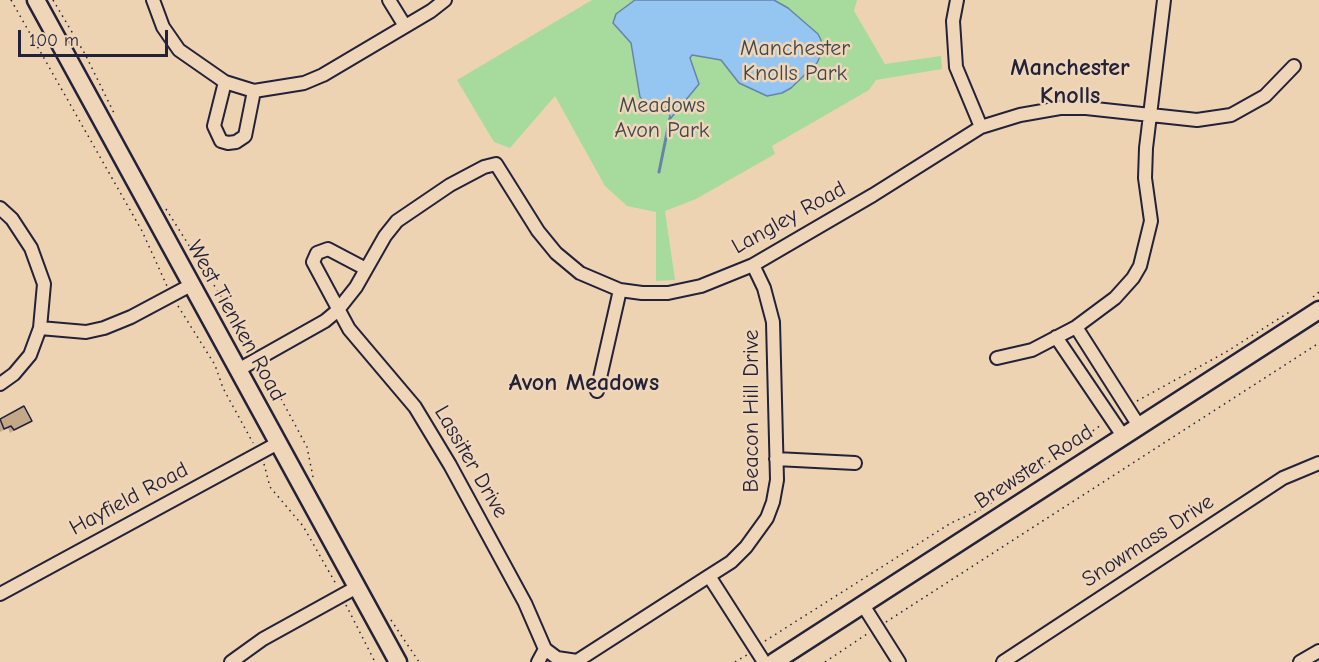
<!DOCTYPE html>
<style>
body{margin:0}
#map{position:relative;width:1319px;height:662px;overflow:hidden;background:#eed3b2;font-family:"Comic Neue",sans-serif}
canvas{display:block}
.scale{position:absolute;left:18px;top:30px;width:150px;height:27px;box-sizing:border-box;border:3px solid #22223b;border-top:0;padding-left:8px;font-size:18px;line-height:21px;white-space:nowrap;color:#22223b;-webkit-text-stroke:4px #f0d6b8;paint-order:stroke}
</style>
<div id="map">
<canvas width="1319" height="662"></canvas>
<div class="scale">100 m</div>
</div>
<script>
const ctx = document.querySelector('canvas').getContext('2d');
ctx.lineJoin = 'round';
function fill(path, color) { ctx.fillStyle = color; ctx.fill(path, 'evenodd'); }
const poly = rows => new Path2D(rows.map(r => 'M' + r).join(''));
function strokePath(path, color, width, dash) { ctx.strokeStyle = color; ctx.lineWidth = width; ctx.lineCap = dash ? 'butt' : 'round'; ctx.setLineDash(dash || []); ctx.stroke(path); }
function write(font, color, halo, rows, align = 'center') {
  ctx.font = font + ' "Comic Neue",sans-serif'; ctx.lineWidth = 5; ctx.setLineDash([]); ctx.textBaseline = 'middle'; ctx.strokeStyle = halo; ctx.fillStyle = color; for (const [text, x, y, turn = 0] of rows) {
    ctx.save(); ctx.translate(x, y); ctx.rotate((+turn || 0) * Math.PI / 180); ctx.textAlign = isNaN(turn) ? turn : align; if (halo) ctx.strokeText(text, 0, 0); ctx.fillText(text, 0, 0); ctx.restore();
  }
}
fill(poly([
 [592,0,857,0,854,11,885,64,941,56,942,69,876,80,869,90,772,146,775,154,696,199,665,211,675,280,656,281,656,212,627,206,605,186,555,96,510,148,494,142,457,80]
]), '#a7db9e');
const water = poly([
 [635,0,774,0,788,8,818,34,821,40,822,52,817,63,791,88,782,93,767,96,739,83,721,60,692,55,690,58,699,84,671,118,666,108,648,105,640,97,631,43,613,23,616,14,635,0]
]);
fill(water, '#95c6f1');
strokePath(water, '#6784a8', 1.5);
fill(poly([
 [23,408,30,420,10,433,8,428,0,432,0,420]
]), '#0003');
strokePath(poly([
 [659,172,670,118]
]), '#6784a8', 3);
const building = poly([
 [24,406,32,421,14,430,11,426,4,429,0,419,24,406]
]);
fill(building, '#c3a988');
strokePath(building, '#22223b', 1.5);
const street = poly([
 [153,0,163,27,179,50,225,82,254,91,304,83,323,75,431,11,445,0],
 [389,0,405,26],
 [957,0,953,21,956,67,981,127],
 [225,82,214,126,221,141,228,143,236,142,245,136,254,91],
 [0,208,12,219,31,248,44,284,40,328,30,355,14,374,0,384],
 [753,265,764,288,773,322,777,480,773,502,767,518,746,547,731,562,709,576,764,662],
 [366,269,328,249,317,253,313,262,349,329,415,407,450,465,525,603,545,649,557,658,577,661,709,576],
 [1076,327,1139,426],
 [40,328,86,332,104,328,131,317,191,285],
 [1056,337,1123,436],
 [997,358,1032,350,1076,327,1115,298,1133,278,1140,266,1151,221,1145,178,1146,148,1164,0],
 [238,370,325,321,337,311,356,287,385,236,397,221,450,185,484,167,496,164,538,231,556,253,580,273,620,290,642,293,668,293,701,286,753,265,873,195,981,127,1020,115,1060,108,1086,108,1197,120,1231,115,1265,96,1294,66],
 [597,391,620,290],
 [776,459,855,463],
 [0,594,278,443],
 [863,605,899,662],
 [231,662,263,639,357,587],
 [538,662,545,649],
 [1003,662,1283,478,1319,463],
 [1300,662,1319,651]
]);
const secondary = poly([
 [36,0,398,662],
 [774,662,1319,310]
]);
strokePath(street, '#22223b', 16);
strokePath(secondary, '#22223b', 21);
strokePath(poly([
 [11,0,142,231,167,286],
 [53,0,85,54,115,115],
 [166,209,253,347],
 [1313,297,1319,292],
 [178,306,215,365,223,388,253,443],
 [264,367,307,447,313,477],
 [1137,401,1226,352,1291,311],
 [264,464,270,487,303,526,336,584],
 [346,605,375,662],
 [391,620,419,662],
 [886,622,1319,343],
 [765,641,951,523,984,508,1101,425],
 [735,662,747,655],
 [825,662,867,634]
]), '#22223b', 1.5, [1.5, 4.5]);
strokePath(street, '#f0d6b8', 12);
strokePath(secondary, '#f0d6b8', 16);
write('22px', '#3d474f', '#f0d6b8', [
 ["Manchester",795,49],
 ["Knolls Park",795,74],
 ["Meadows",662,106],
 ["Avon Park",662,131]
]);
write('22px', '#22223b', '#f0d6b8', [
 ["Langley Road",789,218,-29],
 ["West Tienken Road",236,321,61],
 ["Beacon Hill Drive",752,411,-90],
 ["Lassiter Drive",471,462,60],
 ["Brewster Road",1034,467,-33],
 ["Hayfield Road",129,499,-28],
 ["Snowmass Drive",1148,541,-33]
]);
write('bold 24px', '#22223b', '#f0d6b8', [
 ["Manchester",1070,68],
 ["Knolls",1070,96],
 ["Avon Meadows",584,383]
]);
</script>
